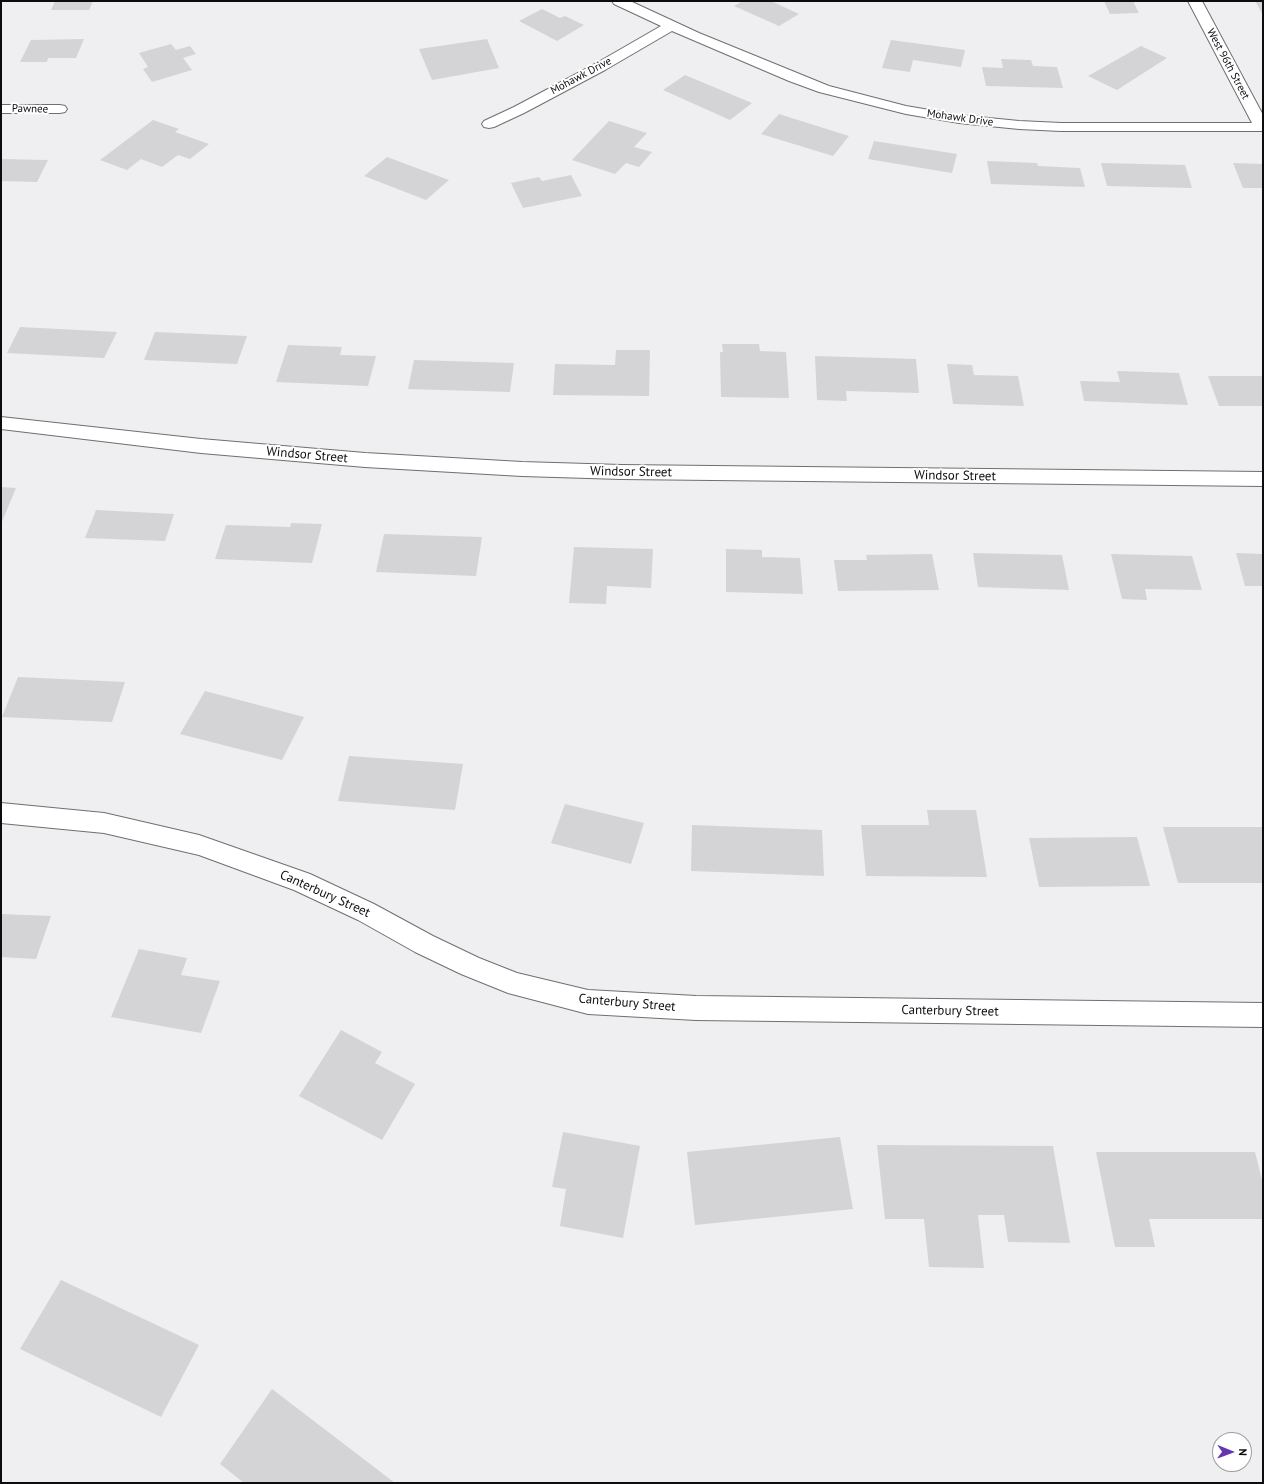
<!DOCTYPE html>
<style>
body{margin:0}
#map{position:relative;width:1264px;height:1484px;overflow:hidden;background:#efeff2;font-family:"PT Sans",sans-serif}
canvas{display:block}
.frame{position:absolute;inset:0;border:2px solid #0c0c0d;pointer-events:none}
.north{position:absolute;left:1212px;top:1432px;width:40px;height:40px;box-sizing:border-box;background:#fff;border:1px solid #9e9e9e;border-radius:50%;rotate:91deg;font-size:11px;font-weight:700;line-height:16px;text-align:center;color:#0c0c0d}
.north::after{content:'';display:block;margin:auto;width:14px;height:18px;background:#6736ae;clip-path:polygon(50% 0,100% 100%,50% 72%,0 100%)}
</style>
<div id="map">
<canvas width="1264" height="1484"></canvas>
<div class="frame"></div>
<div class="north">N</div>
</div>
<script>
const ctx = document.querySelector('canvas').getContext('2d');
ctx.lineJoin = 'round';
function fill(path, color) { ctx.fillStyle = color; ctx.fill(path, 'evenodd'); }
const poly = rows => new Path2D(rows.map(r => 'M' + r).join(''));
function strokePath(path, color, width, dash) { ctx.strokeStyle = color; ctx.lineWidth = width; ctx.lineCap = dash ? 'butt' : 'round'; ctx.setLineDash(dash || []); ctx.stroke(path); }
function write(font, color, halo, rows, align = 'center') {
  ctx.font = font + ' "PT Sans",sans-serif'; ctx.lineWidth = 4; ctx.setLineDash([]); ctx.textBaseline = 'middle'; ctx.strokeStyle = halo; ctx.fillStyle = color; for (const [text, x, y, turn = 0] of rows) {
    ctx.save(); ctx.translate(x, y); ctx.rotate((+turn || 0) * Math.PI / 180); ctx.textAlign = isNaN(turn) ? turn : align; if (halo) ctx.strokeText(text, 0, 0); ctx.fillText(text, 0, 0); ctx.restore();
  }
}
fill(poly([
 [55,1,93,1,89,10,51,10],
 [743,1,771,1,799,14,779,26,734,6],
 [1104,1,1133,1,1139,13,1110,14],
 [1255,1,1263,1,1263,15],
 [542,9,560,18,565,16,584,25,557,41,519,21],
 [84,39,76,58,48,58,47,62,20,62,31,40],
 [487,39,499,68,432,80,419,49],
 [891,40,965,50,961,67,913,60,910,72,882,68],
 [171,44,176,50,190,46,196,54,183,58,192,70,152,82,143,69,148,67,139,53],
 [1141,46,1167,58,1117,90,1088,76],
 [1001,59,1031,60,1033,66,1057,67,1063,88,986,86,982,67,1003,68],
 [685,75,752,103,730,120,663,90],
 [779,114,849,136,833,156,761,134],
 [153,120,179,129,175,132,209,144,190,159,178,155,162,167,141,159,127,170,100,160],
 [609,121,647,133,634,147,652,152,639,167,626,163,615,174,572,160],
 [874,141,957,154,952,173,868,159],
 [387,157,449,180,426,200,364,176],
 [1,159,48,160,37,182,1,181],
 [987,161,1037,163,1038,166,1080,168,1085,187,991,184],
 [1101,163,1185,165,1192,188,1107,186],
 [1233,163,1263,164,1263,188,1243,188],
 [571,175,582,196,523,208,511,183,539,177,542,181],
 [20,327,117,332,104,358,7,353],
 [155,332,247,336,237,364,144,360],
 [722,344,759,344,760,351,786,352,789,398,721,397,720,352,723,352],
 [288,345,342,347,340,355,376,356,368,386,276,382],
 [616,350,650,350,649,396,553,395,555,364,615,365],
 [815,356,916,359,919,393,846,391,847,401,817,400],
 [414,360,514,363,510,392,408,389],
 [947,364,972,365,974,375,1018,376,1024,406,953,404],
 [1117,371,1179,373,1188,405,1084,401,1080,381,1120,382],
 [1208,376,1263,376,1263,406,1219,406],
 [1,487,16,488,1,524],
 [96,510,174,514,165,541,85,538],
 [291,523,322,524,312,563,215,559,226,525,290,527],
 [384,534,482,537,476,576,376,572],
 [574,547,653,549,651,588,607,586,606,604,569,603],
 [726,549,762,550,762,557,800,558,803,594,726,592],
 [973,553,1062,555,1069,590,978,587],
 [1236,553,1263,554,1263,586,1245,586],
 [932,554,939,590,838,591,834,560,867,560,866,555],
 [1111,554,1192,556,1202,590,1145,589,1147,600,1122,599],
 [18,677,125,682,112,722,2,717],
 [205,691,304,717,282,760,180,734],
 [349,756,463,764,455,810,338,801],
 [565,804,644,823,631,864,551,843],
 [927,810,976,810,987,877,866,876,861,825,929,825],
 [692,825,822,830,824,876,691,871],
 [1163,827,1263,827,1263,883,1178,883],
 [1137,837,1150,886,1039,887,1029,838],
 [1,914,51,916,36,959,1,957],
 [139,949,187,958,181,975,220,981,201,1033,111,1017],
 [341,1030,382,1052,375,1063,415,1084,382,1140,299,1096],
 [563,1132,640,1146,623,1238,560,1226,566,1189,552,1187],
 [840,1137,853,1209,695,1225,687,1152],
 [877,1145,1053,1146,1070,1243,1008,1242,1004,1215,978,1215,984,1268,929,1267,924,1219,885,1219],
 [1096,1152,1255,1152,1263,1184,1263,1219,1149,1219,1155,1247,1115,1247],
 [61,1280,199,1345,161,1417,20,1349],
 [272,1389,395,1483,244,1483,220,1464]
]), '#d4d4d7');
const minor = poly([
 [612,1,630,1,699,33,829,86,906,106,959,115,1019,121,1061,123,1252,123,1188,1,1202,1,1263,115,1263,131,1061,131,1019,129,959,123,906,114,819,92,789,81,672,31,605,70,524,113,494,127,489,128,484,127,482,124,484,121,514,107,595,64,661,26,614,4,612,1],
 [1,105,60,105,65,106,67,109,65,112,60,113,1,113,1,105],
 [1,417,201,439,365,453,522,462,621,465,1263,472,1263,486,621,479,522,476,365,467,201,453,1,429,1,417],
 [1,803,104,813,199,835,310,874,374,904,433,936,479,958,517,973,588,990,696,996,1263,1003,1263,1027,696,1020,588,1014,508,993,461,974,415,952,358,920,294,890,199,855,104,833,1,823,1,803]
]);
strokePath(minor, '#6f6f72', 2);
fill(minor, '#fff');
write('11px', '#0c0c0d', '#fff', [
 ["West 96th Street",1228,64,62],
 ["Mohawk Drive",581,76,-28],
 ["Pawnee",30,109,1],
 ["Mohawk Drive",960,118,8]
]);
write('13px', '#0c0c0d', '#fff', [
 ["Windsor Street",307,455,5],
 ["Windsor Street",631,472,1],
 ["Windsor Street",955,476,1],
 ["Canterbury Street",325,894,24],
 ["Canterbury Street",627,1003,5],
 ["Canterbury Street",950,1011,1]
]);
</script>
